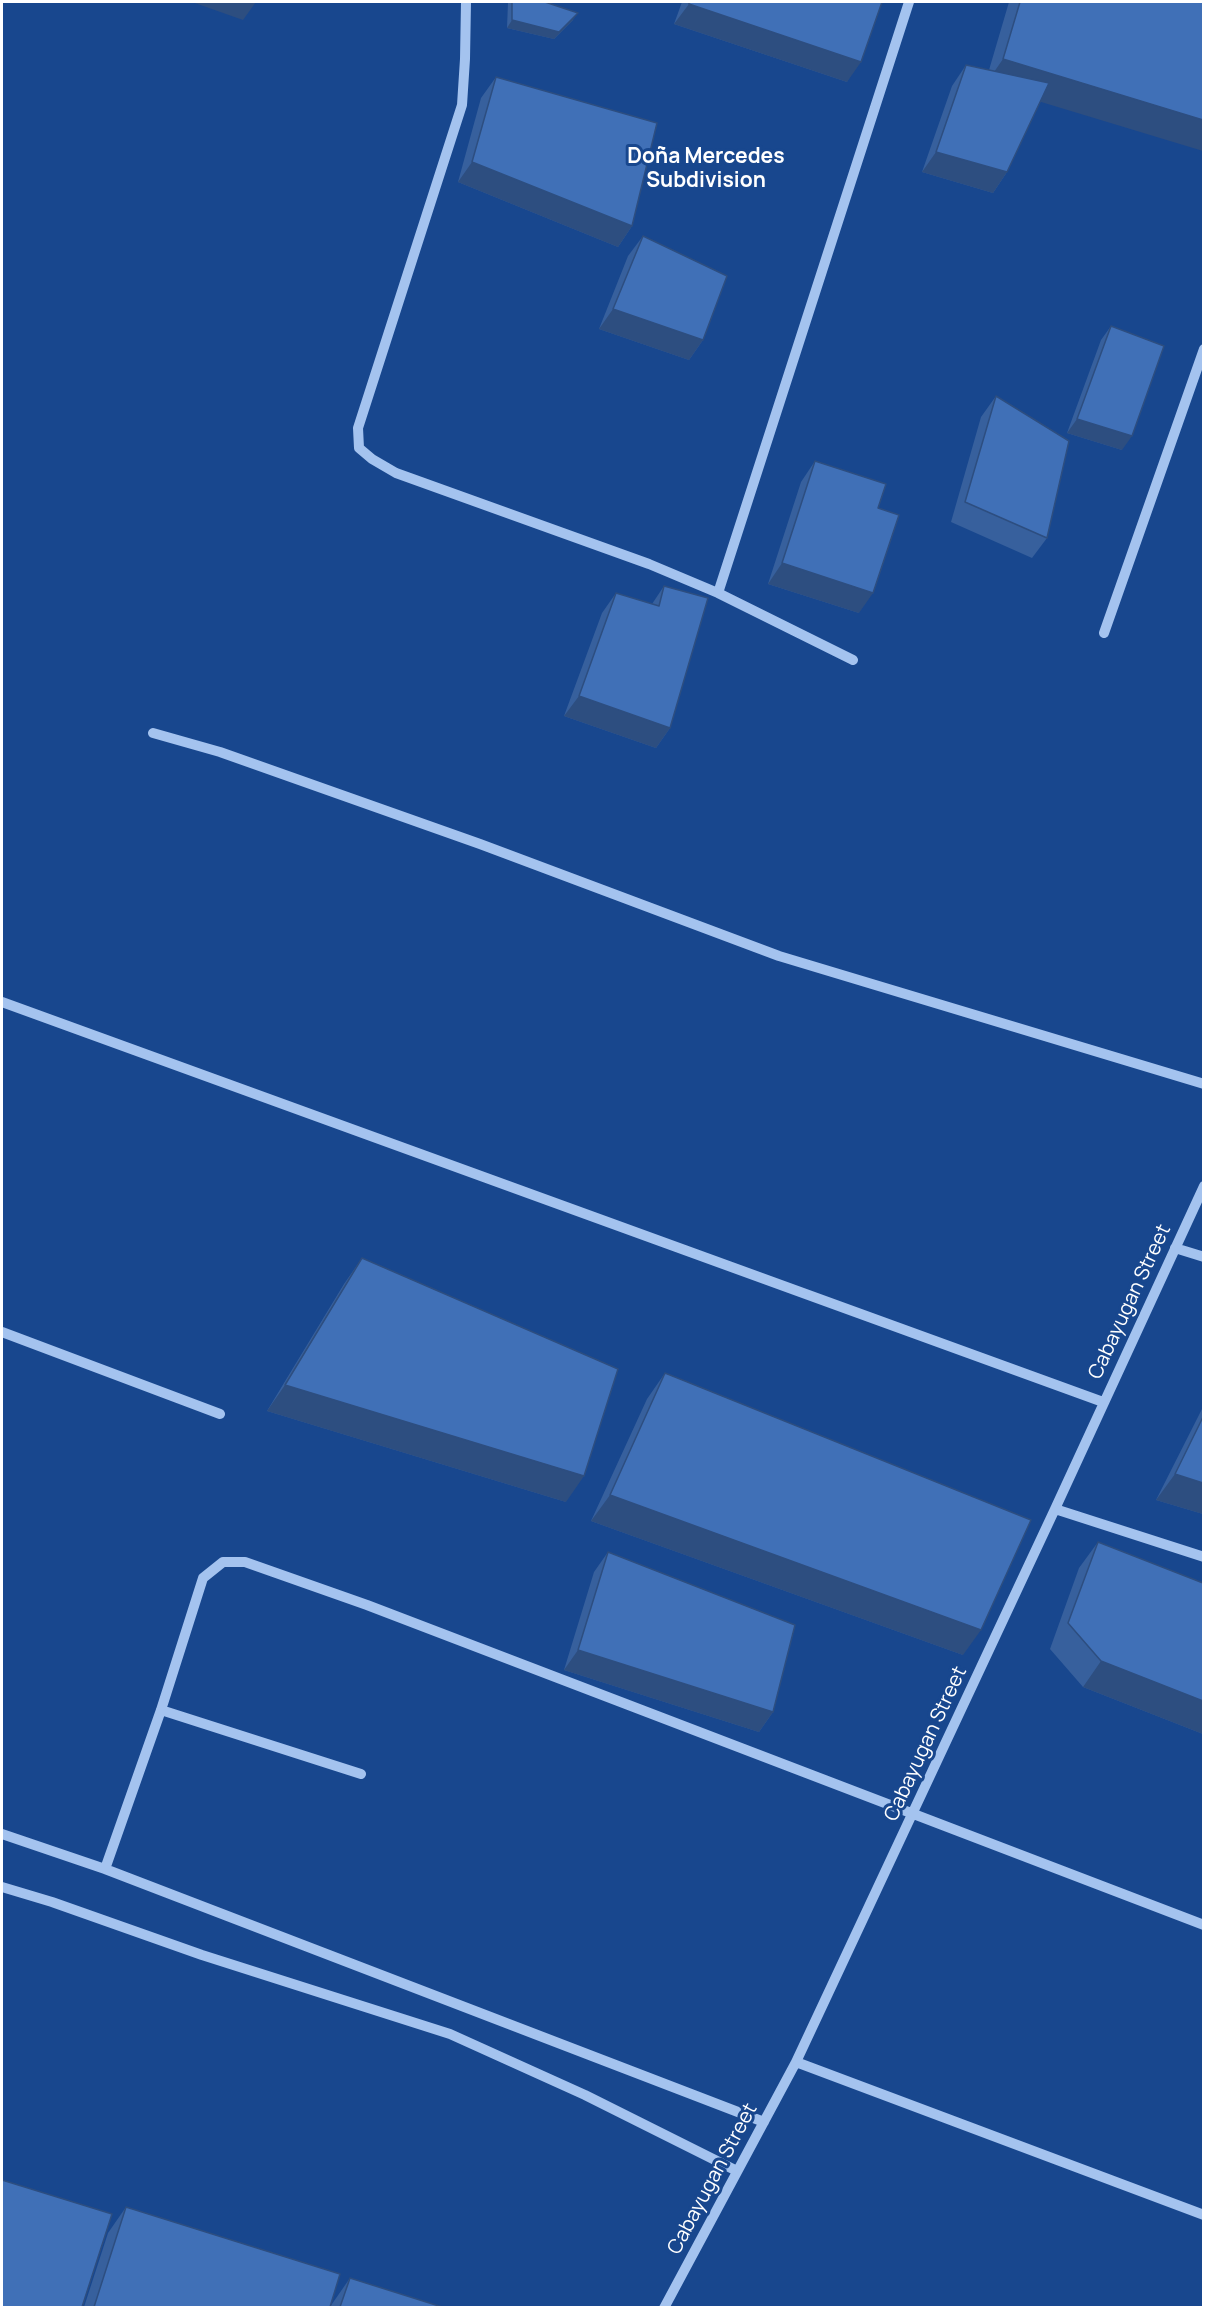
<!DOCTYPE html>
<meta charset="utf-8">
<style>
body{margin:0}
#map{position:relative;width:1205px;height:2309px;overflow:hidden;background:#18478e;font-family:Manrope,sans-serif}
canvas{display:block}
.frame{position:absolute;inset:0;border:3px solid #fff;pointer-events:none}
</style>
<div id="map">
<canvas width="1205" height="2309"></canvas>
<div class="frame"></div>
</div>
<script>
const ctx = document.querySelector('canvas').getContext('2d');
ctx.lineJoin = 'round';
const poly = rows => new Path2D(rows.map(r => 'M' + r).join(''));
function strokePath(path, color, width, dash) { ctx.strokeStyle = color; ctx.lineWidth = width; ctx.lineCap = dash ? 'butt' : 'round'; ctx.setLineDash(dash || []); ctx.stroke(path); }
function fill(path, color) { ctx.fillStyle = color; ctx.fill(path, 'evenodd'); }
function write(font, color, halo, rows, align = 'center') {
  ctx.font = font + ' Manrope,sans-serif'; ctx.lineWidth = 6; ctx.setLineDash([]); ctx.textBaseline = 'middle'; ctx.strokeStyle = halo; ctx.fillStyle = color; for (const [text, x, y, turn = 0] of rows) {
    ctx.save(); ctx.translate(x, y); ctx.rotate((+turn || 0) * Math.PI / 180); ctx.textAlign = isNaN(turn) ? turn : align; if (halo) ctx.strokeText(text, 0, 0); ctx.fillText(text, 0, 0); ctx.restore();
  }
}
strokePath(poly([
 [466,2,465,59,462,105,358,428,359,448,372,459,396,473,649,564,718,593,853,660],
 [718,593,909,2],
 [1104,633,1204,349],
 [153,733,220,752,480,844,779,956,1204,1084],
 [2,1002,1103,1402],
 [1175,1248,1204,1257],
 [2,1332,220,1414],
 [1055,1509,1204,1557],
 [161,1710,361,1774],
 [2,1834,105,1869,764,2122],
 [105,1869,161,1710,203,1578,223,1562,245,1562,367,1605,1204,1925],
 [2,1887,52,1902,202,1955,450,2034,585,2095,737,2171],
 [796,2062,1204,2215],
 [664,2308,796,2062,1055,1509,1204,1186]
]), '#a4c3ef', 10);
fill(poly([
 [508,2,545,2,573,20,554,39,507,28],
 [682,2,882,2,847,82,674,24],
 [1009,2,1203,2,1040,101,1007,172,993,193,922,172,952,86,966,65,989,70],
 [496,77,632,226,618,247,458,182,481,98],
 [643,236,703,340,689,360,599,329,628,256],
 [1111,326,1122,450,1067,433,1101,340],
 [996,396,1047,538,1032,558,951,522,981,417],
 [815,461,859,613,768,584,801,482],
 [664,586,670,728,656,748,564,716,602,613,616,593,652,604],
 [362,1258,566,1502,267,1411,344,1284],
 [665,1373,963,1655,591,1521,647,1399],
 [1203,1407,1203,1514,1156,1500],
 [1098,1542,1203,1583,1203,1734,1083,1687,1050,1649,1079,1568],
 [608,1552,773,1712,759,1732,564,1670,594,1572],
 [126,2207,330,2307,84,2307,108,2233],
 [350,2278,442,2307,330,2307,332,2304]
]), '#37609d');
fill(poly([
 [192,2,256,2,243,20],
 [689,4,861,62,847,82,674,24],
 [578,13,573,20,554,39,507,28,512,20],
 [1003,59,1203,120,1203,151,985,85],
 [936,152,1007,172,993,193,922,172],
 [472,162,632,226,618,247,458,182],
 [613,309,703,340,689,360,599,329],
 [1077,419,1132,436,1122,450,1067,433],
 [782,563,873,593,859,613,768,584],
 [579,696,670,728,656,748,564,716],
 [285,1385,584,1476,566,1502,267,1411],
 [1175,1474,1203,1483,1203,1514,1156,1500],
 [610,1495,981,1630,963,1655,591,1521],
 [578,1650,773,1712,759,1732,564,1670],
 [1101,1661,1203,1701,1203,1734,1083,1687]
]), '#2d4e80');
const building = poly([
 [512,2,545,2,578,13,559,32,512,20,512,2],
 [689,2,882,2,861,62,689,4,689,2],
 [1020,2,1203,2,1203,120,1003,59,1020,2],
 [966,65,1049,83,1007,172,936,152,966,65],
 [496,77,657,123,632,226,472,162,496,77],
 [643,236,727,276,703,340,613,309,643,236],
 [1111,326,1164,346,1132,436,1077,419,1111,326],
 [996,396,1069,441,1047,538,965,502,996,396],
 [815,461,886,484,878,508,899,515,873,593,782,563,815,461],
 [664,586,708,598,670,728,579,696,616,593,659,606,664,586],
 [362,1258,618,1369,584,1476,285,1385,362,1258],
 [665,1373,1031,1520,981,1630,610,1495,665,1373],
 [1203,1417,1203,1483,1175,1474,1203,1417],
 [1098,1542,1203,1583,1203,1701,1101,1661,1068,1623,1098,1542],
 [608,1552,795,1625,773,1712,578,1650,608,1552],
 [2,2180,112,2214,82,2307,2,2307,2,2180],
 [126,2207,340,2274,330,2307,94,2307,126,2207],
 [350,2278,442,2307,340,2307,350,2278]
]);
fill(building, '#4070b7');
strokePath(building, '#2d4e80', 1.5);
write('20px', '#fff', '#18478e', [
 ["Cabayugan Street",1130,1302,-65],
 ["Cabayugan Street",926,1744,-65],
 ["Cabayugan Street",713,2179,-62]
]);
write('bold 21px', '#fff', '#18478e', [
 ["Doña Mercedes",706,157],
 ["Subdivision",706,181]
]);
</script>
